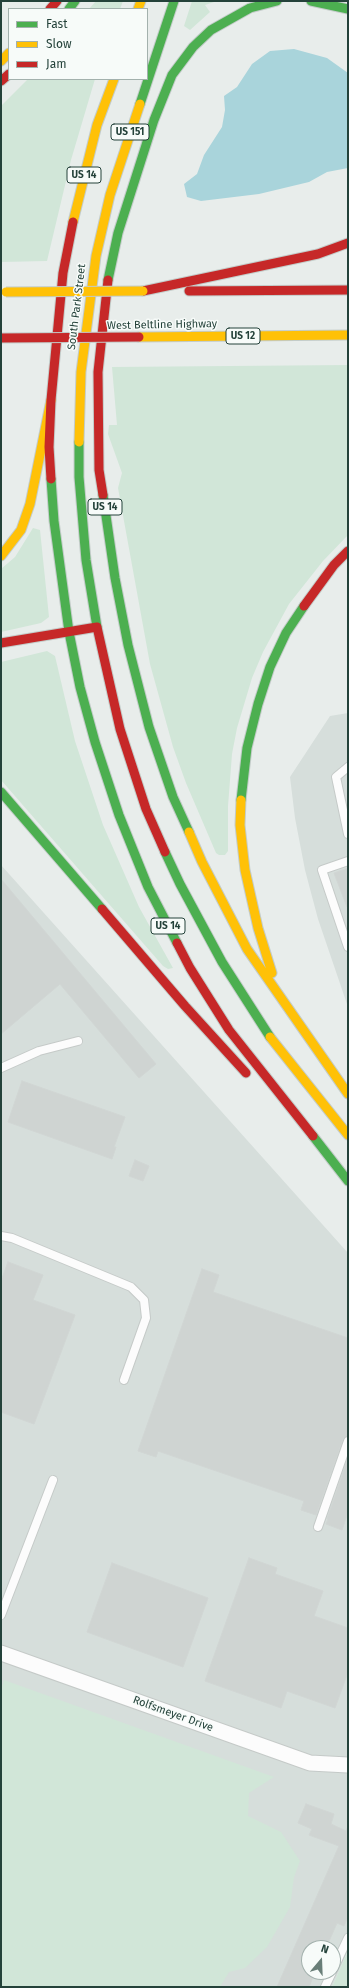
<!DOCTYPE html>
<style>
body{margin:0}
#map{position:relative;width:349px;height:1988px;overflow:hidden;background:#e8edeb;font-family:"Fira Sans",sans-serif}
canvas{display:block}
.frame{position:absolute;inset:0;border:2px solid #24423a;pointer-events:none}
.legend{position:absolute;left:8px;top:8px;width:140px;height:72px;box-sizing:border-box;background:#f7fbf9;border:1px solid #a3b1ad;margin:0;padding:5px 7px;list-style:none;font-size:12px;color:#24423a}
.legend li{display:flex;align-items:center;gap:8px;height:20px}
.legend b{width:20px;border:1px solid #a3b1ad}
.north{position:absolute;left:301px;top:1940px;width:40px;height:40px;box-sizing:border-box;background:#f7fbf9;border:1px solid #a3b1ad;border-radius:50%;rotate:19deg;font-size:11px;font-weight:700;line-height:16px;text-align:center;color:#24423a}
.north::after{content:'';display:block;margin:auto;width:14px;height:18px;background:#697e78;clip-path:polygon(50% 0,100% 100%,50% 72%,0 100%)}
</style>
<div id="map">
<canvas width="349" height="1988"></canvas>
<div class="frame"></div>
<ul class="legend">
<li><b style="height:5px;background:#4caf50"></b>Fast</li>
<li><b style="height:5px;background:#ffc107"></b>Slow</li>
<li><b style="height:5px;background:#c62828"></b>Jam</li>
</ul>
<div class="north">N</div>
</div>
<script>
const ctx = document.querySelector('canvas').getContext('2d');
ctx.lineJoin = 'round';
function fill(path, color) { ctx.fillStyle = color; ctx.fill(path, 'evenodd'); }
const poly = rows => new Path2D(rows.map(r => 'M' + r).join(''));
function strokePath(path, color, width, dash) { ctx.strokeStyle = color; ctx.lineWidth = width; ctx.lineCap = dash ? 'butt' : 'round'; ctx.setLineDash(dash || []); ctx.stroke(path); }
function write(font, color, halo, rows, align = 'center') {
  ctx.font = font + ' "Fira Sans",sans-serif'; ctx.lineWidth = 3; ctx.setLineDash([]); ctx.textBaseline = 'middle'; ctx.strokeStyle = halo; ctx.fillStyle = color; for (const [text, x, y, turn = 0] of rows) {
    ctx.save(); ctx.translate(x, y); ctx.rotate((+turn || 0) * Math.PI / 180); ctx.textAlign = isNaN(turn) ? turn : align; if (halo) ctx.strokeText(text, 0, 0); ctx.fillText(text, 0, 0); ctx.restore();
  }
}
fill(poly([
 [348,713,348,1007,318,919,305,870,295,818,290,777,330,716],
 [1,865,348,1253,348,1951,332,1987,1,1987],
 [309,1948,333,1948,333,1972,309,1972]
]), '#d6dedb');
fill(poly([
 [96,1,123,1,120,9,89,9],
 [192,1,217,1,205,5,210,12,190,30,184,26],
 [28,79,95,79,71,160,47,261,1,262,1,106],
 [348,365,348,535,323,561,289,604,263,652,252,678,237,728,232,754,228,806,228,851,225,855,219,855,216,853,186,783,173,747,150,664,118,488,122,473,108,434,109,425,117,425,112,367],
 [33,528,40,530,49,617,41,623,1,632,1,569,15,557],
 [47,651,55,656,75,741,103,825,139,907,173,968,168,969,163,966,1,780,1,662],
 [4,1680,274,1777,249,1793,248,1816,281,1832,300,1861,294,1877,290,1907,267,1947,245,1968,229,1972,220,1987,90,1987,87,1985,86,1987,1,1987,1,1690],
 [348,1951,348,1987,332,1987]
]), '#d1e6d8');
fill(poly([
 [294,49,327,58,348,73,348,168,327,172,309,182,259,194,201,201,187,197,184,184,197,174,204,155,222,127,225,110,224,96,237,87,252,64,270,51]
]), '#a9d4db');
const building = poly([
 [348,868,348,907,347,907,334,873,348,868],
 [1,879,156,1064,139,1078,60,984,1,1034,1,879],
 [22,1081,125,1117,114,1147,116,1147,112,1159,8,1122,22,1081],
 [135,1160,149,1166,143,1181,129,1176,135,1160],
 [8,1262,43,1275,33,1300,75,1315,34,1424,1,1412,1,1281,8,1262],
 [202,1269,219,1275,213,1292,348,1338,348,1436,343,1439,316,1515,301,1510,304,1501,158,1451,156,1457,138,1451,202,1269],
 [348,1458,348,1512,342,1530,326,1524,328,1519,327,1519,348,1458],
 [249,1558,277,1568,275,1574,323,1591,314,1616,348,1628,348,1672,335,1708,287,1691,281,1708,205,1681,249,1558],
 [112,1563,208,1598,183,1667,87,1632,112,1563],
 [306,1804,334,1814,331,1824,346,1831,348,1826,348,1916,344,1926,337,1923,326,1948,309,1948,309,1972,315,1972,309,1987,277,1987,339,1846,309,1835,312,1829,298,1823,306,1804]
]);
fill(building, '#cfd4d2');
strokePath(building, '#d1d6d4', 1);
const lane = poly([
 [348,767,336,777,348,834],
 [348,861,322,870,348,947],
 [1,1068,39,1051,78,1041],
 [1,1236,12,1238,131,1287,144,1300,146,1318,124,1380],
 [318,1527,348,1441],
 [1,1615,53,1480],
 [333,1970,348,1938],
 [325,1987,332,1972]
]);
const street = poly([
 [1,1653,310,1763,348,1765]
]);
const fast = poly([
 [311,1,348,9],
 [69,9,75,1],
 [140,104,174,1],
 [108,280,118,233,154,120,172,75,193,47,211,30,250,8,277,1],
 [79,442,79,477,86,560,97,627],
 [51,479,54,521,69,632],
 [103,495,115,578,128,645,149,727,173,797,189,832],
 [69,632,80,687,95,742,119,815,148,887,177,943],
 [1,792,102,909],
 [241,800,247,748,258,704,270,667,286,633,304,606],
 [165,852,180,884,222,962,270,1037],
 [313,1136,348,1181]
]);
const slow = poly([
 [138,9,141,1],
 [1,61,9,53],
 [73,222,97,125,114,79],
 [139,337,348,335],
 [79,442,81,372,96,256,110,195,140,104],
 [1,556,21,530,30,504,51,400],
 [241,800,240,825,245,870,258,928,272,973],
 [189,832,202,862,247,949,348,1094],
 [270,1037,348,1135]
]);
const jam = poly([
 [50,9,57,1],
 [1,81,9,74],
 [143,291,318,254,348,243],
 [189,291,348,290],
 [51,479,49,447,51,400,63,273,73,222],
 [103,495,99,470,98,372,108,280],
 [304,606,334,565,348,551],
 [1,643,97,627,120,729,146,809,165,852],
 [102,909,185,1006,246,1073],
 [177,943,190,968,229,1030,313,1136]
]);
strokePath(lane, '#c5cac8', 10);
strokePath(street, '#c5cac8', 17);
strokePath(fast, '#c3ccc9', 11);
strokePath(slow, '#c3ccc9', 11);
strokePath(jam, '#c3ccc9', 11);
strokePath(lane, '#fcfcfc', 8);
strokePath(street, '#fcfcfc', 15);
strokePath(fast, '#4caf50', 9);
strokePath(slow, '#ffc107', 9);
strokePath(jam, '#c62828', 9);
const slowBridge = poly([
 [6,292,143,291]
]);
const jamBridge = poly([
 [1,338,139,337]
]);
strokePath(slowBridge, '#c3ccc9', 11, []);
strokePath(jamBridge, '#c3ccc9', 11, []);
strokePath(slowBridge, '#ffc107', 9);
strokePath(jamBridge, '#c62828', 9);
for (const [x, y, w] of [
 [130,132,38],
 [84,175,34],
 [243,336,34],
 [105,507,34],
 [168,926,34]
]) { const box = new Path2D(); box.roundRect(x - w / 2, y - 8, w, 16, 3); ctx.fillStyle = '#f7fbf9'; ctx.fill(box); strokePath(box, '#24423a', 1); }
write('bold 10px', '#24423a', null, [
 ["US 151",130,132],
 ["US 14",84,175],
 ["US 12",243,336],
 ["US 14",105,507],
 ["US 14",168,926]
]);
write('11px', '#24423a', '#f7fbf9', [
 ["South Park Street",77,307,-83],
 ["West Beltline Highway",162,325,-1],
 ["Rolfsmeyer Drive",173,1714,20]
]);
</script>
